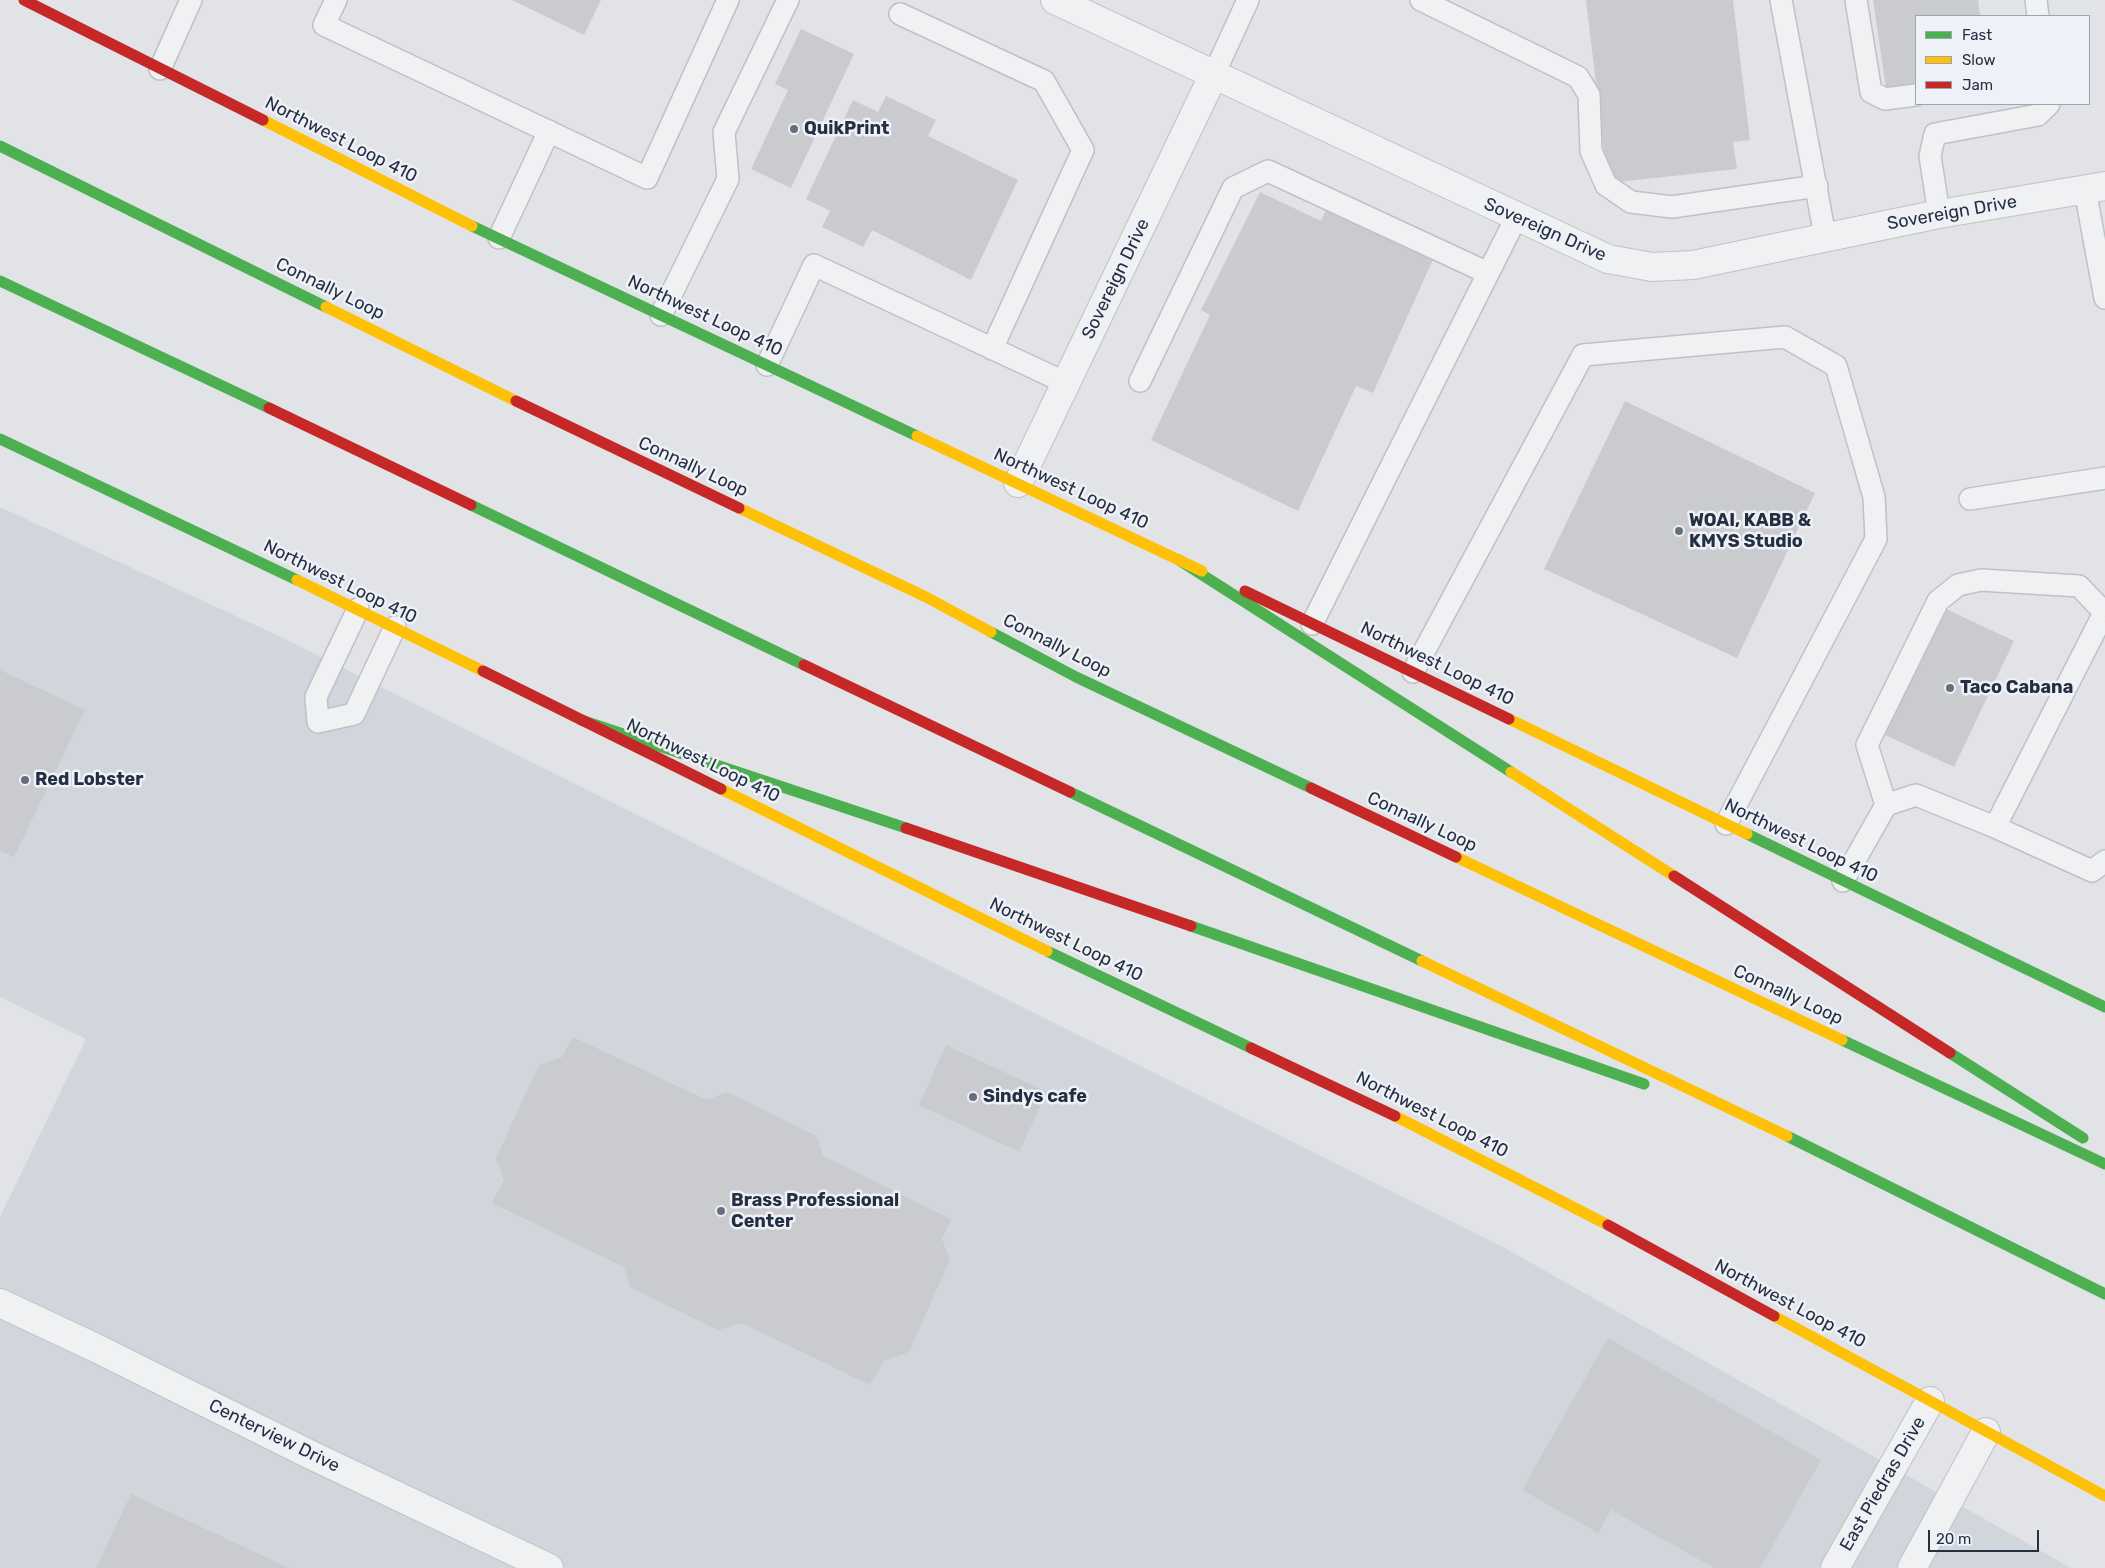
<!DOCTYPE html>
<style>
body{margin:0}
#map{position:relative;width:2105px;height:1568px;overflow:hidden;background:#e1e3e6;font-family:Rubik,sans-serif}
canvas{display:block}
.legend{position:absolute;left:1915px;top:15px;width:175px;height:90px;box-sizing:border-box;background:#eef1f7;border:1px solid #9ea3af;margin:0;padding:6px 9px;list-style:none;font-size:15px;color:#252f42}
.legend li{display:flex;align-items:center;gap:10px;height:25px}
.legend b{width:25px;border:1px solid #9ea3af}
.scale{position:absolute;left:1928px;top:1530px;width:111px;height:22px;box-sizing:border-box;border:2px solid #252f42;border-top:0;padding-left:6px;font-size:15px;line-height:18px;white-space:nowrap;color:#252f42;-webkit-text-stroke:4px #eef1f7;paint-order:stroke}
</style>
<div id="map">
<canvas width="2105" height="1568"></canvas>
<ul class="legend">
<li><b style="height:6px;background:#4caf50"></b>Fast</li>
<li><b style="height:6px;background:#ffc107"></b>Slow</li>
<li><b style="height:6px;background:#c62828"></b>Jam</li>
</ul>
<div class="scale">20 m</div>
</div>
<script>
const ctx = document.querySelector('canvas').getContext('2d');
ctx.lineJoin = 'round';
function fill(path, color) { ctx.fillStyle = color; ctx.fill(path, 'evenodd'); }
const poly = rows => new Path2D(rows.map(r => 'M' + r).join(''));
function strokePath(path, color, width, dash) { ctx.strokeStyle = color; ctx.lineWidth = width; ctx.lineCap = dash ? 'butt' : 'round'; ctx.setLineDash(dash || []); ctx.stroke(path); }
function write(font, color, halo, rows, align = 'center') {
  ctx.font = font + ' Rubik,sans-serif'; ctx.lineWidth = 5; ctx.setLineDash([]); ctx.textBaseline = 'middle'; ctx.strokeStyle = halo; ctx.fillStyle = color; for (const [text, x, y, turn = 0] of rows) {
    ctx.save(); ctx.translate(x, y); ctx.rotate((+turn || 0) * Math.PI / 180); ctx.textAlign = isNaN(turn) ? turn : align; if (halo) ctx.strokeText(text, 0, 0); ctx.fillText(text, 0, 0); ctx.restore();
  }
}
fill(poly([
 [0,507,281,637,1503,1247,2071,1568,0,1568,0,1217,86,1039,0,997]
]), '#d1d6dd');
fill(poly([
 [512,0,601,0,584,35],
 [1586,0,1733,0,1750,140,1733,142,1737,169,1608,183],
 [1873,0,1978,0,1980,16,1916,16,1916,83,1886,88],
 [801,29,854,54,791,188,751,169,788,90,775,84],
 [886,96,936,120,928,136,1018,180,971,280,872,230,863,247,822,227,830,211,806,199,853,100,878,112],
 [1260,192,1321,221,1330,202,1435,255,1373,393,1356,386,1298,511,1151,440,1210,315,1201,310],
 [1625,401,1815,493,1737,658,1544,569],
 [1946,609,2014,641,1954,767,1885,735],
 [0,670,85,710,14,857,0,851],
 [573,1037,707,1100,727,1092,817,1136,823,1156,951,1219,942,1239,950,1260,909,1352,884,1361,870,1385,742,1323,718,1330,630,1287,624,1267,492,1203,504,1180,496,1158,539,1065,562,1057],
 [946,1045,1047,1092,1019,1152,919,1105],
 [1608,1338,1821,1460,1760,1568,1714,1568,1611,1510,1598,1533,1522,1490],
 [131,1494,289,1568,96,1568]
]), '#c9cbcf');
const lane = poly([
 [336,0,324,25,647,178,728,0],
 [1421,0,1578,77,1589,95,1591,151,1606,185,1631,202,1672,207,1817,186],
 [1781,0,1825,236],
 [1856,0,1871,92,1885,99,1916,95],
 [2036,0,2038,16],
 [900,14,1044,81,1083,150,992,349],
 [160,69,191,0],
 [1214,74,1248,0],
 [2085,190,2105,298],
 [1939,214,1930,156,1935,134,2038,115,2049,104],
 [499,238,549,131],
 [661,315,728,179,724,132,788,0],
 [767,365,814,265,1066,383],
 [1140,381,1233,188,1268,171,1488,273],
 [1970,499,2105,478],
 [358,609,316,697,318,722,354,714,395,627],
 [1312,624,1516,218],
 [1413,672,1583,355,1785,337,1836,366,1874,497,1876,539,1726,824],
 [1886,805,1867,745,1938,601,1958,585,1981,580,2079,586,2103,611],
 [1995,827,2092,871,2105,861],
 [1843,881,1886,805,1916,795,1995,827,2105,611]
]);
const street = poly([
 [1055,0,1608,259,1652,267,1693,265,1939,214,2105,186],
 [1018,483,1214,74],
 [0,1303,98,1349,311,1455,549,1568],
 [1835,1568,1930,1401],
 [1912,1568,1986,1432]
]);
strokePath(lane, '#bfc1c4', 24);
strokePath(street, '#bfc1c4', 30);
strokePath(lane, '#f0f1f3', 21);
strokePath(street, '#f0f1f3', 28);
strokePath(poly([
 [0,146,326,307],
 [472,226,917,436],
 [0,281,269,408],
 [0,439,297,580],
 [471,505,804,665],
 [1179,560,1511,772],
 [991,632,1076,677,1311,788],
 [581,720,906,828],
 [1070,792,1422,961],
 [1747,834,2105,1007],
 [1191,926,1644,1084],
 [1047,951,1251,1048],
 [1842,1040,2105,1164],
 [1950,1053,2083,1138],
 [1787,1136,2105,1294]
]), '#4caf50', 11);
strokePath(poly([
 [263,120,472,226],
 [326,307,516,401],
 [917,436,1202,571],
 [739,508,926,597,991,632],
 [297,580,483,671],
 [1509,719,1747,834],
 [1511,772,1674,876],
 [721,789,1047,951],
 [1456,857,1842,1040],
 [1422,961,1787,1136],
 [1395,1116,1608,1225],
 [1774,1316,2105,1496]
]), '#ffc107', 11);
strokePath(poly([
 [24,0,263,120],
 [516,401,739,508],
 [269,408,471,505],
 [1245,591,1509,719],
 [804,665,1070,792],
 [483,671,721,789],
 [1311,788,1456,857],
 [906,828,1191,926],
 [1674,876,1950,1053],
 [1251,1048,1395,1116],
 [1608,1225,1774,1316]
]), '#c62828', 11);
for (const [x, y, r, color] of [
 [794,129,5,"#676e7b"],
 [1679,531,5,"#676e7b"],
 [1950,688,5,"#676e7b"],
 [25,780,5,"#676e7b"],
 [973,1097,5,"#676e7b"],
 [721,1211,5,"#676e7b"]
]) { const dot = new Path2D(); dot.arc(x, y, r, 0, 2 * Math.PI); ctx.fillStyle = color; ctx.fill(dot); strokePath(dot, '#eef1f7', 2); }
write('bold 18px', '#252f42', '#eef1f7', [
 ["QuikPrint",804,129],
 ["WOAI, KABB &",1689,521],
 ["KMYS Studio",1689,542],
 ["Taco Cabana",1960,688],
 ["Red Lobster",35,780],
 ["Sindys cafe",983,1097],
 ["Brass Professional",731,1201],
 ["Center",731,1222]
], 'left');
write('18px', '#252f42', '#eef1f7', [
 ["Northwest Loop 410",341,140,27],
 ["Sovereign Drive",1952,213,-10],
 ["Sovereign Drive",1545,230,24],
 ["Sovereign Drive",1116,279,-64],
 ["Connally Loop",330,289,26],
 ["Northwest Loop 410",705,316,25],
 ["Connally Loop",693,467,25],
 ["Northwest Loop 410",1071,489,25],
 ["Northwest Loop 410",340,582,26],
 ["Connally Loop",1057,646,27],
 ["Northwest Loop 410",1437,664,26],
 ["Northwest Loop 410",703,761,26],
 ["Connally Loop",1422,822,25],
 ["Northwest Loop 410",1801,841,26],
 ["Northwest Loop 410",1066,940,26],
 ["Connally Loop",1788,995,25],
 ["Northwest Loop 410",1432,1115,27],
 ["Northwest Loop 410",1790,1304,28],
 ["Centerview Drive",274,1436,26],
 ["East Piedras Drive",1883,1484,-60]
]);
</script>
